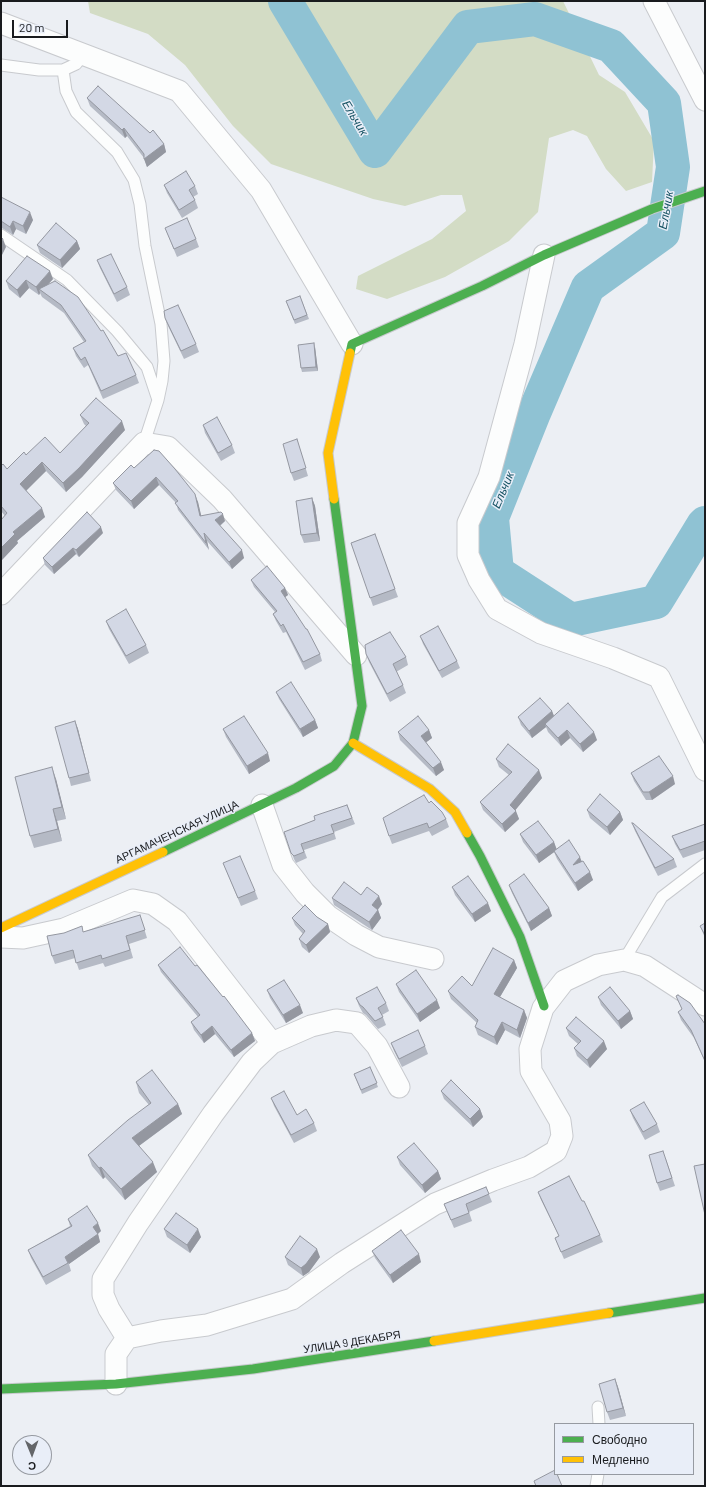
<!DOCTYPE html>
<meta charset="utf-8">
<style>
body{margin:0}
#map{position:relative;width:706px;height:1487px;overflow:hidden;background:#eceff4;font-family:Barlow,sans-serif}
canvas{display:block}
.frame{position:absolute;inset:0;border:2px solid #191b1e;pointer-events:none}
.legend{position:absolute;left:554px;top:1423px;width:140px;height:52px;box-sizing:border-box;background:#e9eef8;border:1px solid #969aa1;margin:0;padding:5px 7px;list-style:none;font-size:12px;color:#191b1e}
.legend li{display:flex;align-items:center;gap:8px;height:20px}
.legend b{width:20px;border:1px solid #969aa1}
.north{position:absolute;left:12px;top:1435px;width:40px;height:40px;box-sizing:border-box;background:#e9eef8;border:1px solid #969aa1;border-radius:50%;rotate:179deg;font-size:11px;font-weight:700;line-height:16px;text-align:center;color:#191b1e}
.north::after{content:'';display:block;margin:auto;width:14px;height:18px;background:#636569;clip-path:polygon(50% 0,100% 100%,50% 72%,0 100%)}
.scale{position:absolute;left:12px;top:20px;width:56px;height:18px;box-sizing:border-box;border:2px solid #191b1e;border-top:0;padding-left:5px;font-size:12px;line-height:14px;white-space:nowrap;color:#191b1e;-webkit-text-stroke:3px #e9eef8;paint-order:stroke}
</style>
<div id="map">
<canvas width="706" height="1487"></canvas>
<div class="frame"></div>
<ul class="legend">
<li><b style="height:5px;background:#4caf50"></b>Свободно</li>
<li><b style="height:5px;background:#ffc107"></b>Медленно</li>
</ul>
<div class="north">С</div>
<div class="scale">20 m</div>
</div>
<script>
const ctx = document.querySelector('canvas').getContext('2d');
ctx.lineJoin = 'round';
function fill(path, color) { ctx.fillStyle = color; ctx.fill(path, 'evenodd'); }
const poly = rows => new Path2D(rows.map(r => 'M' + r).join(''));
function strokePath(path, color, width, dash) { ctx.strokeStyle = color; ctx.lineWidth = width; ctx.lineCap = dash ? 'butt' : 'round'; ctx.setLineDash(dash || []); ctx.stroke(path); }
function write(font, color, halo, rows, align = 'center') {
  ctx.font = font + ' Barlow,sans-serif'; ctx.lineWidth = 3; ctx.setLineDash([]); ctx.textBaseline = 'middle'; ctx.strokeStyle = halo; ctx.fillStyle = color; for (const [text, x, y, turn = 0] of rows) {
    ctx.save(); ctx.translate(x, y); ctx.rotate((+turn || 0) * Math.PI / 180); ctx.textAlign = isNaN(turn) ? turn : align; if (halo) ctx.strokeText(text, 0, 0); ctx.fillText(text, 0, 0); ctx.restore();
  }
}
fill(poly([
 [88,1,563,1,599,75,625,92,654,141,652,182,626,191,606,169,587,136,573,130,549,138,538,212,509,241,445,277,387,299,356,289,358,276,432,239,466,211,462,195,441,195,405,206,373,199,271,164,233,126,185,65,148,34,90,13]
]), '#d3dcc5');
strokePath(poly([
 [285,1,375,151,468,27,535,19,611,46,664,103,673,167,663,233,588,287,534,413,492,518,497,572,571,620,656,602,703,525,705,523]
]), '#8fc2d3', 34);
const lane = poly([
 [1,65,39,70,63,70,76,64,83,55],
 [63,70,66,91,76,112,117,152,134,180,140,204,145,246,161,324,164,361,162,381,158,400],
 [1,235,67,280,117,331,147,367,158,400,144,443],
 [624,960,662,897,705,864],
 [598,1407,599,1424],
 [596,1486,598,1474]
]);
const street = poly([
 [654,1,705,100],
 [1,23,179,91,261,190,352,344],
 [544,255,525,344,489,477,468,523,468,555,479,580,497,609,541,633,613,658,659,677,705,770],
 [1,594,144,443,168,447,222,499,356,655],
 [262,805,283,865,305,893,328,916,356,935,379,947,433,959],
 [1,937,23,938,64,929,133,900,153,904,177,921,272,1043],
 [127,1338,109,1309,103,1295,103,1279,138,1223,213,1114,252,1062,272,1043,311,1026,336,1020,357,1023,377,1046,399,1087],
 [116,1384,116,1354,127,1338,161,1331,207,1325,292,1299,342,1263,435,1204,493,1180,529,1167,556,1151,562,1136,560,1121,531,1071,530,1049,543,1008,564,981,598,965,624,960,645,966,705,1005]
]);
const fast = poly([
 [350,353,352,344,482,286,544,255,652,209,705,191],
 [467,833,480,856,520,937,544,1006],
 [163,852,296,788,334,766,353,743,362,706,334,499],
 [609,1313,705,1298],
 [1,1389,116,1384,253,1369,434,1341]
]);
const slow = poly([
 [334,499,328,453,350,353],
 [353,743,430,789,455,812,467,833],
 [1,928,163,852],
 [434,1341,609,1313]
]);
strokePath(lane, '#c8cace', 13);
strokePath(street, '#c8cace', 23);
strokePath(fast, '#c8cace', 11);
strokePath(slow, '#c8cace', 11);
strokePath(lane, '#fcfdfd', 11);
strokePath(street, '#fcfdfd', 21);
strokePath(fast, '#4caf50', 9);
strokePath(slow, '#ffc107', 9);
fill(poly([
 [87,98,150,133,164,144,166,152,147,167,144,158,127,136,125,138,90,106],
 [164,185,195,186,198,194,193,197,195,200,198,208,182,218,167,193],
 [1,197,33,220,26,234,16,229,13,235,2,228,1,228],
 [165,228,196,239,199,247,177,257],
 [77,241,80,249,62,268,40,253,37,245],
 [97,260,127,287,130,295,117,302,100,268],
 [53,279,48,284,136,375,139,383,103,399,88,365,84,368,76,356,73,348,84,342,64,313,42,297,40,293,39,295,29,288,20,298,9,289,6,281],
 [300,296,309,319,295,324,286,301],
 [165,318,196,344,199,352,184,359,168,326],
 [315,347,318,371,302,372,301,368],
 [80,415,125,430,82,477,66,492,46,471,26,490,45,517,17,541,18,543,1,561,1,520,5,516,1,511,1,466,7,469,26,455,60,453,86,426,84,424],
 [203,425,232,445,235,453,221,461,205,433],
 [297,439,308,476,294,481,291,473],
 [154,450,198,502,201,516,225,521,220,526,244,558,232,569,207,541,209,550,178,510,176,503,159,485,134,509,116,490,113,483,134,468],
 [312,498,315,506,320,541,304,543,301,535],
 [103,533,79,557,76,554,54,574,45,565,43,558],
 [375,534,398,597,373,606,351,543],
 [251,580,285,588,288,595,285,597,320,654,322,661,305,670,286,632,283,633,276,621,273,614,275,612,254,587],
 [106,621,146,645,149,653,129,664,109,629],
 [420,636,457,661,460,668,442,678,423,644],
 [366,654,406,657,408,665,396,672,403,685,406,693,390,702,369,662],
 [276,692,315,720,318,728,303,737,279,699],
 [552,711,554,716,597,740,583,752,570,738,561,746,548,732,546,727,532,738,521,725,518,717],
 [75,721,78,729,91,781,71,786,69,778],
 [223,729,270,761,249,774,226,737],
 [429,730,432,738,426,742,444,770,436,776,400,740,398,732],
 [496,759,542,778,515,810,519,819,505,832,483,810,480,802,509,775,499,767],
 [631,773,675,784,652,800,646,800,634,781],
 [56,779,66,819,57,821,62,841,34,848,30,836],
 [429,803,446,819,449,827,432,836,429,831,392,844,389,836],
 [347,805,355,824,334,832,336,839,304,850,307,858,296,863,294,859,284,832,315,820],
 [587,810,620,812,623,820,610,835,590,818],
 [632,823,674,859,677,867,658,876,635,831],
 [705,824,705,850,683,858,675,844,672,836],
 [520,834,554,842,556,849,582,861,593,880,578,891,557,859,554,852,539,863,523,842],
 [223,863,255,891,258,899,241,906],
 [509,885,549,908,552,916,531,931,512,893],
 [452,887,491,911,475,922,455,895],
 [361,895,382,904,378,910,381,918,372,930,334,905,332,898],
 [140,915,147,938,129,944,133,958,105,967,103,963,79,970,75,958,55,964,52,956,84,932],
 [317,917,328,924,330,932,309,953,302,947,299,939,303,934,295,925,292,918],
 [705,923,705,938,700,926],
 [514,960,517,968,500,997,524,1010,527,1018,520,1038,505,1030,497,1045,478,1035,475,1027,477,1023,451,999,448,991,472,986],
 [158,965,195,966,252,1033,255,1041,234,1057,215,1034,204,1043,194,1030,191,1022,198,1017,161,972],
 [396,984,440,1008,420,1022,399,992],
 [267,990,303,1013,286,1023,270,998],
 [676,996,705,1024,705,1062,694,1038,681,1020,678,1012,682,1009],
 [598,997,630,1011,633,1019,621,1029,601,1005],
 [356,998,386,1003,389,1011,382,1015,386,1025,378,1029,366,1015,363,1013,359,1006],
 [566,1028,607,1049,590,1068,577,1056,574,1048,578,1044,569,1036],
 [391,1043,425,1046,428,1054,402,1067,394,1051],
 [370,1067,378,1087,362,1094,354,1074],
 [136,1082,178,1104,182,1114,139,1146,157,1172,125,1200,105,1177,103,1179,92,1166,88,1155,149,1105,139,1093],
 [441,1091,480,1109,483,1117,473,1127,444,1099],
 [271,1098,297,1115,314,1123,317,1131,294,1143,274,1106],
 [630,1110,657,1124,660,1132,645,1140,633,1118],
 [397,1157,438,1171,441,1179,425,1193,400,1165],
 [666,1159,675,1186,660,1191,657,1183],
 [486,1187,492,1202,469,1212,472,1221,454,1228,444,1204],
 [538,1192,582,1201,600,1235,603,1242,564,1259,555,1238,559,1236,541,1200],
 [68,1219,101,1231,98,1234,100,1242,69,1264,71,1271,46,1285,31,1258,28,1250,70,1226],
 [164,1229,201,1237,190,1253,167,1237],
 [372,1251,421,1262,393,1283,375,1258],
 [285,1257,320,1257,309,1272,303,1276,288,1265],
 [615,1379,618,1387,626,1416,610,1420,607,1412]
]), '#b5bac5');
fill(poly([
 [124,128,127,136,125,138,122,130],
 [164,144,166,152,147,167,144,159],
 [30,212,33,220,26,234,23,226],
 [13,221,16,229,13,235,10,227],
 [3,239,6,247,1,257,1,243],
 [77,241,80,249,62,268,60,260],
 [50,271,53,279,42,291,39,289,40,293,39,295,36,287],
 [26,280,29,288,20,298,17,290],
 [314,343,315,347,318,371,316,367],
 [122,421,125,430,82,477,66,492,63,483],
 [42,462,46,471,24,493,20,484],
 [156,477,159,485,134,509,131,501],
 [195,494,198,502,203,523,200,516],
 [312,498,315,506,320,541,317,533],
 [42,508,45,517,17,541,18,543,1,561,1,548,13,532],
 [223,514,225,521,218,527,215,520],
 [101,527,103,533,79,557,76,550],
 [204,533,207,541,209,550,206,543],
 [73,548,76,554,54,574,52,567],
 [242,550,244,558,232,569,229,562],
 [285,588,288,595,284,598,281,591],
 [552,711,555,719,545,724,546,727,532,738,529,731],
 [315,720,318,728,303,737,300,729],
 [75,721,78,729,91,781,89,773],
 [429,730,432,738,424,744,421,736],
 [567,730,570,738,561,746,558,738],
 [594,732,597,740,583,752,580,744],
 [268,753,270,761,249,774,247,766],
 [441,762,444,770,436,776,433,768],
 [52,767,56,779,66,819,62,807],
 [539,770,542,778,513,813,510,805],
 [673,776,675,784,652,800,649,792],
 [53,809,57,821,62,841,58,829],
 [516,811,519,819,505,832,502,824],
 [620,812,623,820,610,835,607,827],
 [554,842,557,850,539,863,536,855],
 [580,857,583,865,573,865],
 [590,872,593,880,578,891,575,883],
 [379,896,382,904,375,913,372,905],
 [488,903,491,911,475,922,472,914],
 [549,908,552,916,531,931,528,923],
 [378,910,381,918,372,930,369,922],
 [328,924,330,932,309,953,306,945],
 [514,960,517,968,497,1002,494,994],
 [437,1000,440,1008,420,1022,417,1014],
 [300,1005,303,1013,286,1023,283,1015],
 [524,1010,527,1018,520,1038,517,1030],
 [630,1011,633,1019,621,1029,618,1021],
 [502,1022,505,1030,497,1045,494,1037],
 [212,1026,215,1034,204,1043,201,1035],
 [252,1033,255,1041,234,1057,231,1050],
 [604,1041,607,1049,590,1068,587,1060],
 [178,1104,182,1114,136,1148,132,1138],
 [480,1109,483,1117,473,1127,470,1119],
 [153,1162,157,1172,125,1200,121,1189],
 [101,1167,105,1177,103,1179,99,1168],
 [438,1171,441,1179,425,1193,422,1185],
 [98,1223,101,1231,96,1235,93,1227],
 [198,1229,201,1237,190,1253,187,1245],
 [98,1234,100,1242,69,1264,65,1257],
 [317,1249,320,1257,309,1272,303,1276,301,1268],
 [419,1254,421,1262,393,1283,390,1275],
 [615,1379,618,1387,626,1416,623,1408]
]), '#9497a0');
const building = poly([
 [98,86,150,133,153,130,164,144,144,159,144,154,124,128,122,130,87,98,98,86],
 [186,171,195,186,189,190,195,200,179,210,164,185,186,171],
 [1,197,30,212,23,226,13,221,10,227,1,221,1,197],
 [187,218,196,239,174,249,165,228,187,218],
 [56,223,77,241,60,260,37,245,56,223],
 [1,237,3,239,1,243,1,237],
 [111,254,127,287,114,294,97,260,111,254],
 [27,256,50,271,36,287,26,280,17,290,6,281,27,256],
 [55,281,78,297,101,331,103,330,118,356,126,353,136,375,101,391,85,357,81,360,73,348,86,341,61,305,39,289,55,281],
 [300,296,307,315,294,320,286,301,300,296],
 [178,305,196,344,181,351,165,318,164,311,178,305],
 [314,343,316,367,301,368,298,345,314,343],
 [96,398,122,421,79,468,63,483,42,462,20,484,42,508,13,532,15,534,1,548,1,520,7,513,1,506,1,466,3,464,7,469,24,452,26,455,45,437,60,453,89,423,80,415,96,398],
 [217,417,232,445,218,453,203,425,217,417],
 [297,439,306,468,291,473,283,444,297,439],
 [154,450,159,451,175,469,195,494,200,516,221,512,223,514,215,520,242,550,229,562,204,533,206,543,175,503,178,501,156,477,131,501,113,483,131,465,134,468,154,450],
 [312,498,317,533,301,535,296,501,312,498],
 [87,512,101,527,76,550,73,548,52,567,43,558,87,512],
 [375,534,395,589,370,598,351,543,375,534],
 [267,566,285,588,281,591,306,629,307,629,320,654,303,662,283,624,281,626,273,614,277,611,251,580,267,566],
 [126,609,146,645,126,656,106,621,126,609],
 [438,626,457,661,439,671,420,636,438,626],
 [390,632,406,657,393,664,403,685,387,694,366,654,365,645,390,632],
 [291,682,315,720,300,729,276,692,291,682],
 [540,698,552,711,529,731,518,717,540,698],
 [568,703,594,732,580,744,567,730,558,738,545,724,568,703],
 [244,716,268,753,247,766,223,729,244,716],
 [418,716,429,730,421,736,441,762,433,768,398,732,418,716],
 [75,721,89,773,69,778,55,727,75,721],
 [508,744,539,770,510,805,516,811,502,824,480,802,512,772,496,759,508,744],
 [659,756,673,776,649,792,643,792,631,773,659,756],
 [52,767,62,807,53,809,58,829,30,836,15,777,52,767],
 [600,794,620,812,607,827,587,810,600,794],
 [424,795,429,803,431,801,442,812,446,819,429,828,427,823,389,836,383,818,424,795],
 [347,805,352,818,331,825,334,833,301,844,304,852,294,856,291,853,284,832,315,820,314,816,347,805],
 [538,821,554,842,536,855,520,834,538,821],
 [632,823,633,823,674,859,655,868,632,823],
 [705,824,705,841,680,850,672,836,705,824],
 [569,840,580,857,573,865,583,861,590,872,575,883,554,851,569,840],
 [240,856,255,891,238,898,223,863,240,856],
 [524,874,549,908,528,923,509,885,524,874],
 [468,876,488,903,472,914,452,887,468,876],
 [344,882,361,895,367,887,379,896,372,905,378,910,369,922,332,898,344,882],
 [305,905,317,917,328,924,306,945,299,939,305,931,292,918,305,905],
 [140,915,145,930,126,936,130,950,102,959,101,955,76,963,73,950,52,956,47,936,64,933,82,926,83,932,140,915],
 [705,923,705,935,700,926,705,923],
 [180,947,195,966,197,965,223,997,224,996,252,1033,231,1050,212,1026,201,1035,191,1022,200,1015,158,965,180,947],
 [493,948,514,960,494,994,524,1010,517,1030,502,1022,494,1037,475,1027,478,1020,448,991,462,976,472,986,493,948],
 [416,970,437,1000,417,1014,396,984,416,970],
 [284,980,300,1005,283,1015,267,990,284,980],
 [377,987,386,1003,378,1008,383,1017,375,1021,363,1007,360,1005,356,998,377,987],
 [610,987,630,1011,618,1021,598,997,610,987],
 [678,995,690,1003,705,1024,705,1061,691,1030,678,1012,682,1009,676,996,678,995],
 [576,1017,604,1041,587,1060,574,1048,581,1041,566,1028,576,1017],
 [418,1030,425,1046,399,1059,391,1043,418,1030],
 [370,1067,377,1083,361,1090,354,1074,370,1067],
 [152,1070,178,1104,132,1138,153,1162,121,1189,101,1167,99,1168,88,1155,128,1120,151,1103,136,1082,152,1070],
 [451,1080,480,1109,470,1119,441,1091,451,1080],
 [284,1091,297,1115,306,1109,314,1123,291,1135,271,1098,284,1091],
 [644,1102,657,1124,643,1132,630,1110,644,1102],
 [414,1143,438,1171,422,1185,397,1157,414,1143],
 [663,1151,672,1178,657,1183,649,1155,663,1151],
 [705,1164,705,1215,694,1166,705,1164],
 [569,1176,582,1201,584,1201,600,1235,561,1252,555,1238,559,1236,538,1192,569,1176],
 [486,1187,489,1194,466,1204,469,1213,451,1220,444,1204,486,1187],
 [87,1206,98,1223,93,1227,98,1234,65,1257,68,1263,43,1277,28,1250,72,1226,68,1219,87,1206],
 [176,1213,198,1229,187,1245,164,1229,176,1213],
 [401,1230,419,1254,390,1275,372,1251,401,1230],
 [300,1236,317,1249,306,1264,301,1268,285,1257,300,1236],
 [615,1379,623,1408,607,1412,599,1384,615,1379],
 [555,1470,555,1474,557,1474,562,1486,536,1486,534,1481,555,1470]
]);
fill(building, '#d3d8e5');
strokePath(building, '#9497a0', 1);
write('11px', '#191b1e', '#e9eef8', [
 ["АРГАМАЧЕНСКАЯ УЛИЦА",177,832,-25],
 ["УЛИЦА 9 ДЕКАБРЯ",352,1342,-9]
]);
write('italic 12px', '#165263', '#e9eef8', [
 ["Ельчик",355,118,59],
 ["Ельчик",666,210,-80],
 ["Ельчик",503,490,-67]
]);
</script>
